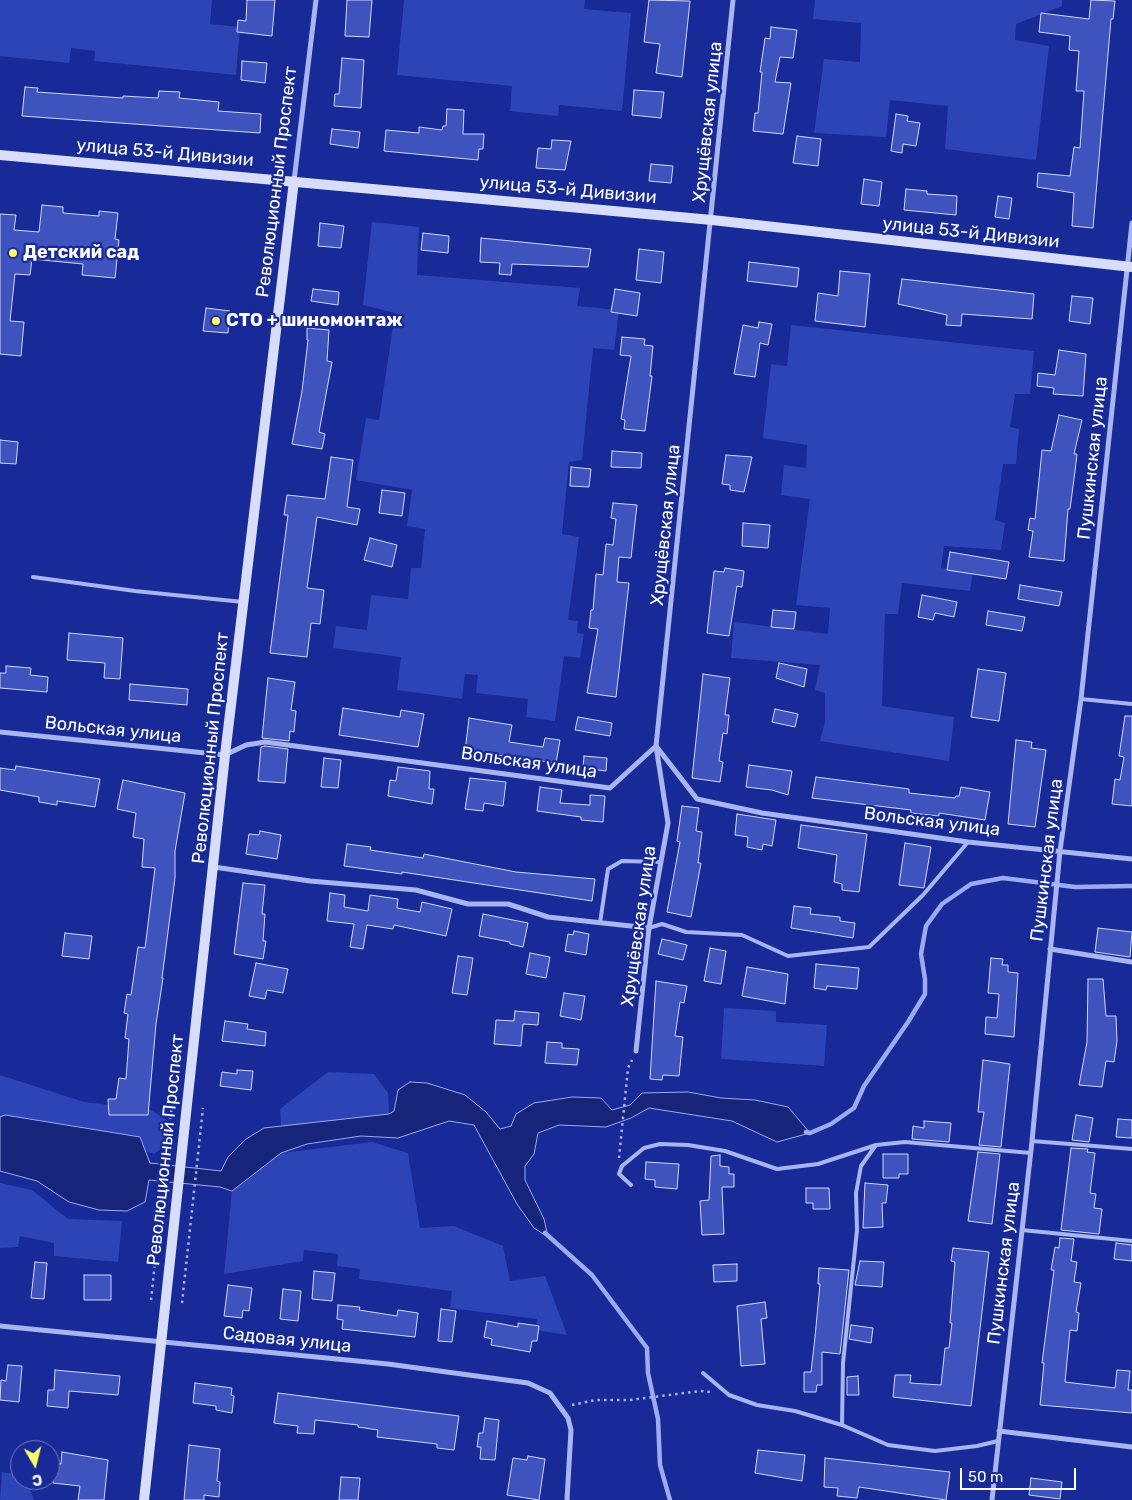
<!DOCTYPE html>
<meta charset="utf-8">
<style>
body{margin:0}
#map{position:relative;width:1132px;height:1500px;overflow:hidden;background:#172a97;font-family:Rubik,sans-serif}
canvas{display:block}
.north{position:absolute;left:10px;top:1440px;width:50px;height:50px;box-sizing:border-box;background:#172a97;border:1px solid #747fc1;border-radius:50%;rotate:172deg;font-size:14px;font-weight:700;line-height:20px;text-align:center;color:#fff}
.north::after{content:'';display:block;margin:auto;width:18px;height:22px;background:#ffff6a;clip-path:polygon(50% 0,100% 100%,50% 72%,0 100%)}
.scale{position:absolute;left:960px;top:1468px;width:116px;height:22px;box-sizing:border-box;border:2px solid #fff;border-top:0;padding-left:6px;font-size:15px;line-height:18px;white-space:nowrap;color:#fff;-webkit-text-stroke:4px #172a97;paint-order:stroke}
</style>
<div id="map">
<canvas width="1132" height="1500"></canvas>
<div class="north">С</div>
<div class="scale">50 m</div>
</div>
<script>
const ctx = document.querySelector('canvas').getContext('2d');
ctx.lineJoin = 'round';
function fill(path, color) { ctx.fillStyle = color; ctx.fill(path, 'evenodd'); }
const poly = rows => new Path2D(rows.map(r => 'M' + r).join(''));
function strokePath(path, color, width, dash) { ctx.strokeStyle = color; ctx.lineWidth = width; ctx.lineCap = dash ? 'butt' : 'round'; ctx.setLineDash(dash || []); ctx.stroke(path); }
function write(font, color, halo, rows, align = 'center') {
  ctx.font = font + ' Rubik,sans-serif'; ctx.lineWidth = 4.5; ctx.setLineDash([]); ctx.textBaseline = 'middle'; ctx.strokeStyle = halo; ctx.fillStyle = color; for (const [text, x, y, turn = 0] of rows) {
    ctx.save(); ctx.translate(x, y); ctx.rotate((+turn || 0) * Math.PI / 180); ctx.textAlign = isNaN(turn) ? turn : align; if (halo) ctx.strokeText(text, 0, 0); ctx.fillText(text, 0, 0); ctx.restore();
  }
}
fill(poly([
 [0,0,212,0,210,24,240,27,236,75,94,61,95,51,71,48,69,63,0,56],
 [404,0,585,0,584,9,631,13,622,111,559,105,558,116,510,111,512,86,397,75],
 [815,0,1062,0,1062,6,1016,24,1015,40,1049,46,1036,160,945,149,948,106,890,100,886,137,814,133,824,59,860,62,861,23,813,19],
 [372,222,419,227,417,275,580,288,577,306,619,310,614,350,593,348,582,460,569,462,562,534,579,537,568,620,578,621,577,633,584,634,580,658,564,656,555,721,526,717,528,699,476,693,478,675,465,674,462,699,397,690,401,657,333,648,336,626,367,630,371,595,408,599,411,568,421,568,425,529,407,526,412,490,356,480,366,418,379,420,395,313,363,305],
 [791,325,1034,351,1030,394,1015,394,1010,427,1019,429,1016,464,1003,464,995,520,1005,523,1001,550,944,546,941,568,973,572,970,591,902,583,898,614,885,614,882,706,954,717,949,761,820,741,825,722,825,693,815,690,820,665,731,658,734,622,828,634,830,608,796,605,810,499,781,495,784,465,806,468,807,445,763,438,771,364,787,366],
 [724,1008,776,1011,776,1022,827,1025,824,1066,721,1059],
 [328,1072,374,1074,388,1093,389,1114,281,1126,280,1109],
 [0,1075,84,1102,151,1110,168,1121,164,1147,154,1154,145,1151,139,1137,5,1115,0,1117],
 [372,1142,408,1153,420,1228,454,1226,503,1246,510,1281,545,1276,567,1335,536,1330,537,1319,450,1308,452,1291,359,1279,360,1269,337,1266,338,1254,304,1250,303,1261,224,1274,232,1191,281,1153],
 [0,1183,32,1190,68,1219,122,1221,118,1262,54,1256,54,1243,20,1236,18,1247,0,1248],
 [2,1472,20,1475,20,1480,27,1480,34,1500,0,1500]
]), '#2d44b6');
const water = poly([
 [410,1082,427,1083,465,1095,486,1112,500,1129,511,1126,516,1114,534,1103,572,1097,601,1098,612,1110,630,1105,642,1093,688,1092,721,1098,755,1100,788,1107,810,1133,777,1142,732,1121,649,1108,631,1118,606,1127,559,1125,538,1133,534,1154,525,1166,525,1180,544,1219,548,1237,534,1228,517,1204,474,1125,449,1121,398,1138,361,1136,307,1144,281,1153,232,1191,220,1187,149,1180,145,1202,127,1211,99,1210,69,1202,37,1181,0,1171,0,1117,5,1115,140,1137,150,1163,221,1171,228,1157,246,1139,264,1128,389,1114,394,1111,398,1090,410,1082]
]);
fill(water, '#162479');
strokePath(water, '#9cabf4', 1);
strokePath(poly([
 [806,1132,810,1133,831,1124,854,1108,864,1086,908,1022,925,994,925,979,921,954,926,926,942,904,971,884,1003,878,1075,887,1132,886],
 [545,1233,592,1275,647,1348,648,1373,658,1419,660,1465,670,1500]
]), '#9cabf4', 4.5);
const building = poly([
 [247,0,275,0,272,36,237,32,238,20,246,21,247,0],
 [347,0,372,0,369,37,345,36,347,0],
 [649,0,690,1,682,77,656,73,660,44,644,42,649,0],
 [1091,0,1115,1,1113,19,1111,19,1093,228,1072,226,1074,193,1037,187,1038,173,1070,176,1074,147,1080,148,1084,91,1076,91,1079,51,1069,50,1070,36,1039,32,1041,13,1089,19,1091,0],
 [771,27,797,30,793,58,780,57,775,82,791,83,783,134,753,131,755,113,758,113,762,72,760,72,765,38,770,39,771,27],
 [342,58,364,60,361,108,334,106,335,94,339,94,342,58],
 [242,61,267,63,265,83,241,80,242,61],
 [25,87,38,88,37,92,123,98,123,96,158,98,159,91,180,92,179,98,219,102,218,111,261,114,260,133,22,116,25,87],
 [634,90,664,92,661,118,632,115,634,90],
 [447,109,464,110,463,134,484,134,483,149,479,149,478,160,384,151,386,130,419,133,419,127,442,130,443,126,446,126,447,109],
 [896,114,908,116,907,121,920,123,916,146,903,144,902,153,891,151,896,114],
 [332,129,360,132,358,148,330,144,332,129],
 [797,136,821,139,818,166,793,163,797,136],
 [552,140,571,141,565,170,536,168,538,148,551,149,552,140],
 [651,164,673,166,671,183,649,181,651,164],
 [864,179,882,182,879,206,861,204,864,179],
 [906,189,927,191,927,194,957,196,956,215,904,210,906,189],
 [998,196,1012,198,1009,219,995,217,998,196],
 [42,205,63,207,63,213,99,216,99,211,118,213,115,239,119,240,115,278,82,275,83,264,32,259,30,275,15,274,10,321,24,322,21,356,0,354,0,214,16,215,14,230,39,232,42,205],
 [320,223,344,226,341,248,318,246,320,223],
 [423,233,449,236,448,253,421,250,423,233],
 [481,238,591,249,588,267,512,264,511,275,499,274,500,263,480,262,481,238],
 [639,249,664,252,661,283,636,280,639,249],
 [749,262,799,268,797,287,747,281,749,262],
 [840,271,870,274,865,327,815,321,818,293,838,296,840,271],
 [902,279,1034,294,1032,319,962,314,961,326,946,325,947,315,898,304,902,279],
 [313,289,339,292,338,305,311,301,313,289],
 [615,289,640,293,637,316,611,312,615,289],
 [1072,296,1093,298,1090,324,1069,321,1072,296],
 [206,308,230,311,228,333,203,331,206,308],
 [759,322,772,324,768,345,760,343,755,377,734,374,743,325,758,328,759,322],
 [307,328,329,330,327,361,332,362,319,432,325,434,322,449,292,444,302,391,308,340,307,340,307,328],
 [622,337,645,339,644,345,653,346,650,376,652,376,645,431,624,429,625,420,621,419,631,356,620,355,622,337],
 [1059,350,1086,354,1083,396,1053,394,1054,388,1037,386,1038,373,1055,375,1059,350],
 [1059,415,1082,420,1074,454,1077,454,1075,471,1070,509,1068,509,1064,561,1029,557,1033,531,1028,530,1030,518,1035,519,1042,450,1051,451,1059,415],
 [0,440,18,442,16,464,0,463,0,440],
 [612,451,642,453,641,468,611,467,612,451],
 [726,455,752,457,744,492,730,490,730,485,722,484,726,455],
 [331,457,353,460,347,507,360,509,357,525,317,517,307,588,324,590,320,624,311,623,307,657,270,653,288,515,284,515,287,495,325,499,331,457],
 [571,467,591,469,589,487,570,486,571,467],
 [382,490,405,493,402,516,379,513,382,490],
 [613,503,637,505,631,558,619,557,617,582,629,583,616,697,587,693,598,629,589,628,591,610,593,610,596,574,603,575,606,544,613,545,616,519,611,518,613,503],
 [743,523,770,525,768,548,742,546,743,523],
 [370,538,397,545,392,567,364,560,370,538],
 [950,552,1009,562,1006,579,947,570,950,552],
 [725,568,744,571,742,587,737,586,729,636,707,633,714,571,724,572,725,568],
 [1020,585,1062,592,1059,606,1018,599,1020,585],
 [922,595,957,602,954,617,935,613,933,620,918,617,922,595],
 [773,610,796,612,794,629,771,627,773,610],
 [988,611,1025,617,1022,631,986,625,988,611],
 [69,633,123,638,120,679,104,678,105,663,67,660,69,633],
 [779,663,807,669,804,687,776,678,779,663],
 [6,666,31,668,30,675,48,677,47,692,0,688,0,673,6,673,6,666],
 [978,669,1006,673,999,721,971,717,978,669],
 [703,674,730,678,725,715,729,715,727,734,723,733,719,761,723,762,720,782,692,778,703,674],
 [268,678,295,682,291,710,296,711,294,732,290,731,289,741,262,738,268,678],
 [130,684,188,689,187,705,129,700,130,684],
 [343,708,400,717,401,710,424,714,418,747,339,735,343,708],
 [775,709,798,714,795,727,772,722,775,709],
 [1125,716,1132,716,1132,806,1112,804,1115,779,1120,780,1124,757,1119,756,1125,716],
 [578,717,612,723,610,736,575,730,578,717],
 [469,718,512,725,509,742,543,747,545,738,560,740,556,763,465,751,469,718],
 [1016,740,1032,742,1031,748,1046,750,1035,827,1008,824,1016,740],
 [265,746,288,749,285,783,258,781,261,747,265,746],
 [584,756,607,758,606,771,583,768,584,756],
 [324,758,341,760,338,788,321,787,324,758],
 [749,765,792,771,788,795,772,790,746,787,749,765],
 [16,766,100,779,95,807,57,801,57,805,39,802,39,797,0,790,0,768,15,770,16,766],
 [398,767,430,771,429,789,434,789,432,804,388,796,390,780,396,781,398,767],
 [816,777,909,789,909,793,955,798,956,796,959,796,961,787,990,792,985,820,939,813,939,816,911,813,911,810,812,798,816,777],
 [470,778,506,782,503,806,484,803,483,811,465,809,470,778],
 [123,780,185,793,175,851,175,878,162,978,163,978,156,1024,148,1115,109,1115,108,1099,116,1099,119,1078,126,1079,129,1039,125,1038,128,1014,124,1013,127,994,131,995,138,947,145,948,155,868,142,867,144,839,133,837,136,813,117,809,123,780],
 [540,787,562,790,560,803,590,805,590,795,605,796,603,822,581,820,581,817,537,811,540,787],
 [682,806,699,808,696,831,702,832,698,863,701,863,691,917,667,912,680,842,677,841,682,806],
 [737,814,776,820,772,846,763,844,762,850,747,847,748,837,735,835,737,814],
 [801,825,867,834,859,892,842,890,842,884,834,882,837,855,798,848,801,825],
 [260,831,281,835,277,859,246,854,249,834,259,835,260,831],
 [905,843,931,847,924,888,899,885,905,843],
 [347,844,371,847,370,850,423,858,424,854,516,872,595,879,592,901,402,872,402,874,344,866,347,844],
 [243,883,265,885,262,914,265,914,263,941,266,941,263,959,234,954,243,883],
 [330,893,345,895,344,907,368,911,370,895,398,899,397,908,420,912,422,902,452,909,446,936,394,925,393,929,367,925,363,949,350,947,354,924,327,921,330,893],
 [794,906,811,908,810,914,840,917,840,921,855,923,853,938,791,928,794,906],
 [483,914,528,923,523,947,510,944,510,942,479,936,483,914],
 [1098,928,1132,932,1130,957,1095,952,1098,928],
 [574,931,589,934,586,955,565,951,568,934,573,935,574,931],
 [65,933,92,936,89,959,62,956,65,933],
 [662,939,687,945,683,960,658,954,662,939],
 [710,948,726,951,721,984,704,981,710,948],
 [530,953,550,957,546,978,526,974,530,953],
 [458,956,473,958,467,995,452,993,458,956],
 [991,958,1003,959,1002,965,1008,965,1008,972,1018,973,1014,1037,985,1034,986,1017,997,1018,999,994,988,993,991,958],
 [256,963,288,969,283,993,267,990,265,999,249,996,256,963],
 [816,964,859,968,857,989,827,986,826,990,814,988,816,964],
 [747,967,788,974,785,1004,742,996,747,967],
 [1088,979,1103,979,1106,1016,1116,1016,1117,1041,1114,1062,1106,1061,1102,1087,1079,1085,1087,1042,1088,979],
 [656,981,687,986,684,1003,680,1002,675,1036,683,1037,679,1076,663,1075,662,1080,650,1079,656,981],
 [564,993,585,996,581,1020,560,1016,564,993],
 [515,1011,539,1013,538,1025,523,1024,521,1046,494,1044,496,1020,514,1021,515,1011],
 [225,1021,248,1024,247,1029,266,1032,265,1046,222,1041,225,1021],
 [547,1042,562,1043,562,1048,579,1049,577,1065,545,1063,547,1042],
 [983,1060,1010,1064,1001,1147,979,1145,984,1112,978,1112,983,1060],
 [237,1070,253,1071,251,1090,220,1086,222,1072,237,1074,237,1070],
 [1076,1115,1093,1118,1089,1142,1072,1140,1076,1115],
 [1118,1119,1132,1120,1132,1138,1116,1137,1118,1119],
 [924,1121,951,1123,949,1142,912,1139,913,1126,924,1128,924,1121],
 [1071,1148,1088,1149,1087,1152,1095,1153,1090,1193,1096,1194,1094,1208,1102,1209,1099,1234,1061,1230,1071,1148],
 [978,1152,1000,1154,992,1224,968,1221,978,1152],
 [883,1154,908,1154,908,1174,899,1174,899,1178,883,1178,883,1154],
 [720,1155,720,1166,729,1167,729,1174,734,1174,734,1187,722,1187,724,1234,702,1235,700,1201,709,1200,711,1156,720,1155],
 [646,1162,679,1164,677,1189,655,1187,655,1180,645,1179,646,1162],
 [865,1183,888,1185,886,1203,882,1203,883,1227,863,1228,865,1183],
 [806,1188,829,1188,830,1209,813,1209,813,1203,806,1203,806,1188],
 [1060,1238,1074,1239,1071,1261,1077,1262,1074,1282,1081,1283,1076,1312,1079,1313,1077,1331,1070,1330,1065,1382,1115,1388,1117,1370,1130,1371,1128,1390,1132,1390,1132,1413,1040,1405,1044,1363,1042,1363,1054,1270,1051,1270,1055,1247,1059,1248,1060,1238],
 [1116,1243,1132,1245,1132,1261,1114,1259,1116,1243],
 [953,1248,989,1252,971,1406,893,1397,895,1375,911,1375,910,1383,941,1385,945,1348,949,1348,952,1323,950,1323,955,1262,951,1261,953,1248],
 [860,1261,884,1262,882,1287,855,1285,860,1261],
 [35,1262,47,1263,44,1299,31,1298,35,1262],
 [737,1264,737,1281,714,1282,713,1265,737,1264],
 [819,1268,849,1270,840,1354,822,1352,822,1385,817,1385,816,1392,804,1392,804,1372,811,1372,815,1337,820,1284,818,1284,819,1268],
 [314,1271,335,1273,332,1301,312,1299,314,1271],
 [84,1275,111,1275,111,1300,84,1300,84,1275],
 [228,1285,252,1288,249,1311,243,1310,242,1318,224,1316,228,1285],
 [283,1289,301,1291,298,1321,280,1319,283,1289],
 [765,1302,767,1318,761,1319,765,1364,741,1366,737,1306,765,1302],
 [338,1305,360,1307,359,1310,397,1316,398,1310,418,1313,415,1337,342,1329,343,1320,337,1319,338,1305],
 [441,1309,456,1311,452,1342,438,1341,441,1309],
 [487,1321,518,1327,518,1323,539,1326,537,1341,532,1341,530,1352,491,1345,492,1339,484,1337,487,1321],
 [851,1325,873,1328,871,1343,849,1339,851,1325],
 [8,1365,22,1366,19,1402,0,1400,1,1380,6,1381,8,1365],
 [55,1370,120,1376,118,1395,69,1391,68,1408,47,1406,48,1390,54,1390,55,1370],
 [858,1376,859,1395,847,1395,847,1377,858,1376],
 [195,1383,232,1388,231,1395,234,1396,232,1413,216,1410,216,1406,193,1403,195,1383],
 [278,1393,459,1416,454,1450,437,1448,437,1444,377,1437,378,1430,358,1427,358,1425,315,1420,314,1434,297,1433,298,1426,274,1423,278,1393],
 [485,1418,499,1420,495,1460,480,1459,481,1447,477,1447,479,1433,483,1433,485,1418],
 [189,1445,220,1449,217,1481,220,1482,219,1497,204,1495,204,1500,184,1500,189,1445],
 [758,1450,805,1455,802,1481,755,1473,758,1450],
 [62,1452,108,1460,104,1500,78,1500,80,1486,53,1483,55,1464,61,1464,62,1452],
 [528,1456,545,1459,539,1500,507,1495,513,1458,527,1460,528,1456],
 [825,1458,950,1472,946,1500,859,1487,857,1498,837,1496,838,1488,824,1487,825,1458],
 [341,1477,360,1478,358,1500,339,1500,341,1477],
 [1031,1478,1062,1482,1060,1499,1029,1495,1031,1478]
]);
fill(building, '#3f53be');
strokePath(building, '#d1d8fc', 1);
strokePath(poly([
 [619,1158,628,1068,632,1060],
 [151,1300,172,1104],
 [182,1303,203,1108],
 [572,1405,596,1400,630,1400,700,1391,710,1392]
]), '#a9b5f1', 2.5, [2.5, 4]);
strokePath(poly([
 [33,577,135,591,243,602],
 [1081,699,1132,704],
 [600,923,608,869,622,861,661,862],
 [649,928,662,924,686,932,742,935,788,956,869,947,923,895,968,842],
 [1032,1141,1132,1149],
 [631,1185,619,1174,622,1166,644,1148,660,1144,688,1145,725,1151,777,1169,818,1164,876,1145],
 [1022,1230,1132,1241],
 [703,1373,729,1395,757,1405,795,1411,842,1425,888,1445,935,1451,977,1446,998,1441],
 [842,1425,843,1363,857,1230,856,1193,861,1166,876,1145,905,1142,1031,1153]
]), '#a9b5f1', 4);
strokePath(poly([
 [294,181,316,0],
 [0,732,225,755,246,745,265,742,610,788,656,746,697,799,762,813,968,842,1132,859],
 [214,867,310,881,416,890,468,904,508,904,548,917,649,928],
 [1050,949,1132,962],
 [636,1051,649,928,668,823,656,746,733,0],
 [0,1326,388,1364,528,1383,550,1393,568,1418,571,1430,567,1500],
 [999,1431,1132,1447],
 [992,1500,1032,1141,1060,851,1081,699,1132,223]
]), '#a9b5f1', 5);
strokePath(poly([
 [0,155,712,220,1132,267],
 [144,1500,225,755,294,181]
]), '#d8ddfc', 10);
for (const [x, y, r, color] of [
 [13,253,5,"#ffff6a"],
 [216,321,5,"#ffff6a"]
]) { const dot = new Path2D(); dot.arc(x, y, r, 0, 2 * Math.PI); ctx.fillStyle = color; ctx.fill(dot); strokePath(dot, '#172a97', 2); }
write('18px', '#fff', '#172a97', [
 ["Хрущёвская улица",708,122,-84],
 ["улица 53-й Дивизии",165,153,5],
 ["Революционный Проспект",277,182,-83],
 ["улица 53-й Дивизии",568,190,5],
 ["улица 53-й Дивизии",971,233,6],
 ["Пушкинская улица",1093,458,-84],
 ["Хрущёвская улица",666,525,-84],
 ["Вольская улица",113,730,6],
 ["Революционный Проспект",211,748,-84],
 ["Вольская улица",529,763,8],
 ["Вольская улица",932,822,7],
 ["Пушкинская улица",1047,860,-83],
 ["Хрущёвская улица",639,926,-82],
 ["Революционный Проспект",166,1150,-84],
 ["Пушкинская улица",1004,1263,-83],
 ["Садовая улица",287,1340,6]
]);
write('bold 18px', '#fff', '#172a97', [
 ["Детский сад",23,253],
 ["СТО + шиномонтаж",226,321]
], 'left');
</script>
